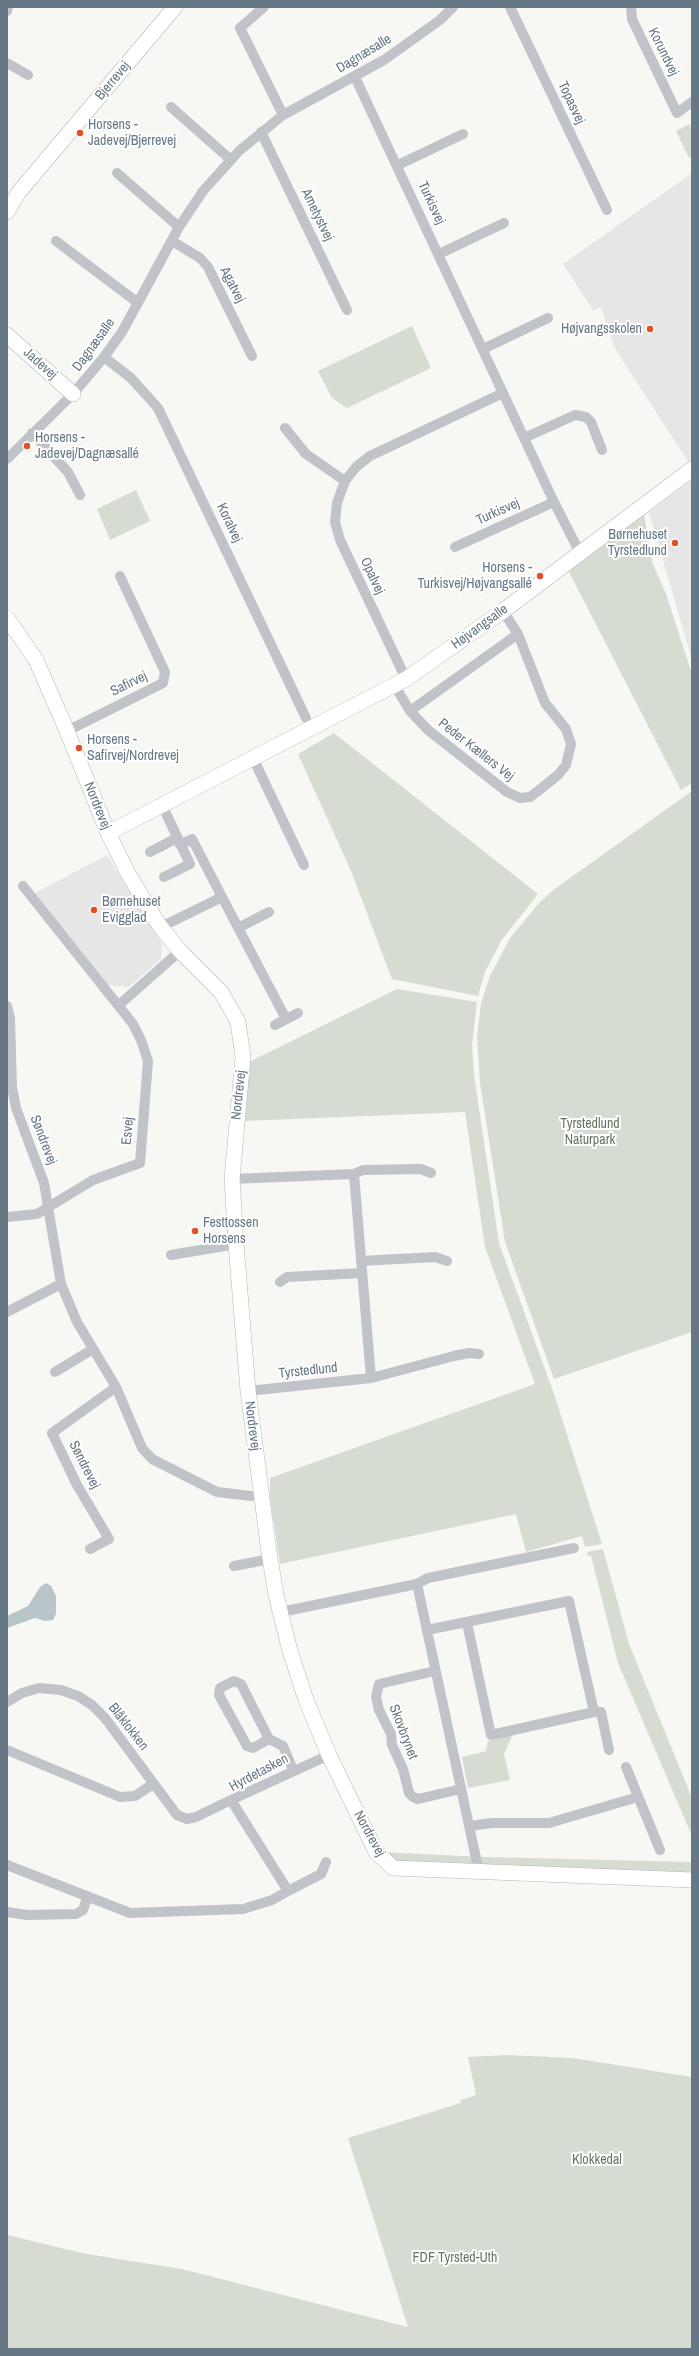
<!DOCTYPE html>
<meta charset="utf-8">
<style>
body{margin:0}
#map{position:relative;width:699px;height:2356px;overflow:hidden;background:#f7f7f4;font-family:"Archivo Narrow",sans-serif}
canvas{display:block}
.frame{position:absolute;inset:0;border:8px solid #667885;pointer-events:none}
</style>
<div id="map">
<canvas width="699" height="2356"></canvas>
<div class="frame"></div>
</div>
<script>
const ctx = document.querySelector('canvas').getContext('2d');
ctx.lineJoin = 'round';
function fill(path, color) { ctx.fillStyle = color; ctx.fill(path, 'evenodd'); }
const poly = rows => new Path2D(rows.map(r => 'M' + r).join(''));
function strokePath(path, color, width, dash) { ctx.strokeStyle = color; ctx.lineWidth = width; ctx.lineCap = dash ? 'butt' : 'round'; ctx.setLineDash(dash || []); ctx.stroke(path); }
function write(font, color, halo, rows, align = 'center') {
  ctx.font = font + ' "Archivo Narrow",sans-serif'; ctx.lineWidth = 4; ctx.setLineDash([]); ctx.textBaseline = 'middle'; ctx.strokeStyle = halo; ctx.fillStyle = color; for (const [text, x, y, turn = 0] of rows) {
    ctx.save(); ctx.translate(x, y); ctx.rotate((+turn || 0) * Math.PI / 180); ctx.textAlign = isNaN(turn) ? turn : align; if (halo) ctx.strokeText(text, 0, 0); ctx.fillText(text, 0, 0); ctx.restore();
  }
}
fill(poly([
 [692,173,692,460,689,463,614,347,601,307,593,310,563,264],
 [692,480,692,660,649,512],
 [107,855,162,944,161,959,129,987,106,985,35,893]
]), '#e5e6e5');
fill(poly([
 [689,124,692,131,692,156,689,158,676,131],
 [412,326,431,368,347,408,332,398,318,371],
 [136,490,150,521,110,540,97,509],
 [644,514,652,562,666,594,692,674,692,783,681,790,568,570],
 [334,733,538,894,501,941,485,972,478,996,392,979,351,871,298,754],
 [692,791,692,1332,554,1379,505,1242,480,1083,477,1036,481,1003,490,976,510,938,540,902,556,888],
 [397,989,477,1002,472,1044,474,1075,499,1243,554,1394,602,1544,585,1547,582,1536,526,1552,516,1514,280,1564,270,1497,270,1478,535,1384,485,1247,465,1112,244,1121,249,1062],
 [603,1549,629,1644,692,1798,692,1836,618,1663,591,1556,588,1556,587,1552],
 [513,1734,504,1754,510,1780,468,1788,462,1757,486,1751,488,1741],
 [381,1852,484,1857,692,1862,692,1876,399,1864],
 [507,2055,573,2058,692,2077,692,2349,7,2349,7,2235,87,2254,182,2269,408,2327,348,2138,461,2103,460,2100,476,2095,468,2057]
]), '#d7dcd3');
fill(poly([
 [46,1583,51,1586,56,1596,56,1614,53,1620,45,1621,35,1618,7,1628,7,1616,28,1606,40,1587]
]), '#b8c5c9');
const secondary = poly([
 [7,212,19,192,175,7],
 [7,335,73,394],
 [7,618,36,660,67,731,108,833,129,875,159,925,180,951,221,992,238,1022,243,1057,232,1179,236,1244,248,1391,269,1552,276,1595,290,1651,306,1700,329,1755,376,1852,393,1868,692,1880],
 [108,833,406,679,503,611,692,469]
]);
strokePath(secondary, '#b2b8bc', 16);
strokePath(poly([
 [264,7,240,28,283,115],
 [510,7,607,210],
 [631,7,632,19,677,113,692,102],
 [7,11,8,7],
 [7,63,28,75],
 [355,77,554,502,580,553],
 [171,107,231,160],
 [261,132,347,310],
 [398,165,463,134],
 [117,173,179,227],
 [56,241,138,303],
 [172,241,200,258,208,267,252,356],
 [439,254,504,223],
 [483,349,548,318],
 [104,357,131,378,158,408,306,718],
 [285,428,306,454,345,481],
 [32,433,68,472,80,495],
 [524,438,575,415,586,417,591,422,602,450],
 [7,459,73,394,104,357,122,332,179,227,203,191,239,151,283,115,384,60,440,20,453,7],
 [455,547,554,502],
 [406,679,340,540,335,522,337,503,345,481,356,467,370,456,503,393],
 [395,686,410,711,428,730,507,792,520,798,530,797,538,791,558,775,566,765,571,744,566,729,545,703,518,634,503,611],
 [410,711,518,634],
 [67,731,163,683,165,672,120,576],
 [253,758,304,865],
 [162,805,190,864,164,877],
 [150,852,177,838],
 [222,897,286,1019],
 [161,927,222,897,192,839,180,845],
 [238,928,269,912],
 [119,1005,180,951],
 [7,1006,10,1018,12,1087,16,1108,44,1183,61,1284,77,1322,116,1387,142,1448,152,1459,217,1492,251,1496],
 [275,1025,298,1013],
 [354,1174,363,1170,421,1169,431,1173],
 [232,1179,354,1174,371,1378,248,1391],
 [7,1217,37,1214,93,1180,140,1163,148,1061,141,1040,133,1024,23,886],
 [171,1255,236,1244],
 [361,1261,435,1257,447,1261],
 [280,1282,287,1277,362,1273],
 [7,1312,61,1284],
 [55,1372,93,1349],
 [371,1378,454,1356,469,1353,479,1354],
 [90,1549,109,1539,77,1485,52,1433,116,1387],
 [234,1566,270,1559],
 [417,1584,479,1872],
 [281,1612,417,1584,428,1578,574,1548],
 [467,1623,491,1735,594,1712],
 [427,1630,569,1601,594,1712,601,1712,609,1750],
 [435,1671,379,1684,376,1697,379,1710,391,1734,392,1745,403,1769,409,1793,413,1797,418,1799,461,1789],
 [7,1702,22,1693,39,1688,61,1690,78,1696,92,1705,105,1718,177,1815,187,1819,196,1817,231,1800],
 [269,1739,253,1748,247,1746,219,1695,220,1688,234,1681,241,1684,269,1739,283,1746,293,1770],
 [7,1750,120,1797,135,1796,153,1784],
 [626,1767,660,1850],
 [469,1826,492,1823,549,1823,638,1797],
 [326,1862,321,1874,288,1891,231,1800,329,1755],
 [7,1865,130,1913,243,1909,272,1900,288,1891],
 [7,1912,27,1915,76,1914,83,1910,87,1898]
]), '#c0c4c8', 10);
strokePath(secondary, '#fff', 15);
for (const [x, y, r, color] of [
 [80,133,4,"#e35028"],
 [650,329,4,"#e35028"],
 [27,446,4,"#e35028"],
 [675,543,4,"#e35028"],
 [540,576,4,"#e35028"],
 [79,748,4,"#e35028"],
 [94,910,4,"#e35028"],
 [195,1231,4,"#e35028"]
]) { const dot = new Path2D(); dot.arc(x, y, r, 0, 2 * Math.PI); ctx.fillStyle = color; ctx.fill(dot); strokePath(dot, '#fff', 1.5); }
write('14px', '#667885', '#fff', [
 ["Korundvej",663,52,64],
 ["Dagnæsalle",364,54,-31],
 ["Bjerrevej",113,81,-50],
 ["Topasvej",571,103,65],
 ["Turkisvej",431,203,65],
 ["Ametystvej",317,215,64],
 ["Agatvej",232,285,63],
 ["Dagnæsalle",94,345,-54],
 ["Jadevej",40,364,42],
 ["Turkisvej",498,512,-24],
 ["Koralvej",229,523,65],
 ["Opalvej",372,576,65],
 ["Højvangsalle",480,627,-36],
 ["Safirvej",129,684,-26],
 ["Peder Kællers Vej",476,750,38],
 ["Nordrevej",97,806,68],
 ["Nordrevej",239,1095,-84],
 ["Esvej",128,1131,-85],
 ["Søndrevej",43,1140,69],
 ["Tyrstedlund",308,1371,-6],
 ["Nordrevej",252,1426,83],
 ["Søndrevej",84,1465,63],
 ["Blåklokken",128,1727,52],
 ["Skovbrynet",403,1732,69],
 ["Hyrdetasken",259,1773,-28],
 ["Nordrevej",369,1834,61]
]);
write('14px', '#667885', '#fff', [
 ["Horsens -",88,125],
 ["Jadevej/Bjerrevej",88,141],
 ["Højvangsskolen",642,329,"right"],
 ["Horsens -",35,438],
 ["Jadevej/Dagnæsallé",35,454],
 ["Børnehuset",667,535,"right"],
 ["Tyrstedlund",667,551,"right"],
 ["Horsens -",532,568,"right"],
 ["Turkisvej/Højvangsallé",532,584,"right"],
 ["Horsens -",87,740],
 ["Safirvej/Nordrevej",87,756],
 ["Børnehuset",102,902],
 ["Evigglad",102,918],
 ["Festtossen",203,1223],
 ["Horsens",203,1239]
], 'left');
write('14px', '#667761', '#fff', [
 ["Tyrstedlund",590,1124],
 ["Naturpark",590,1140],
 ["Klokkedal",597,2160],
 ["FDF Tyrsted-Uth",455,2258]
]);
</script>
